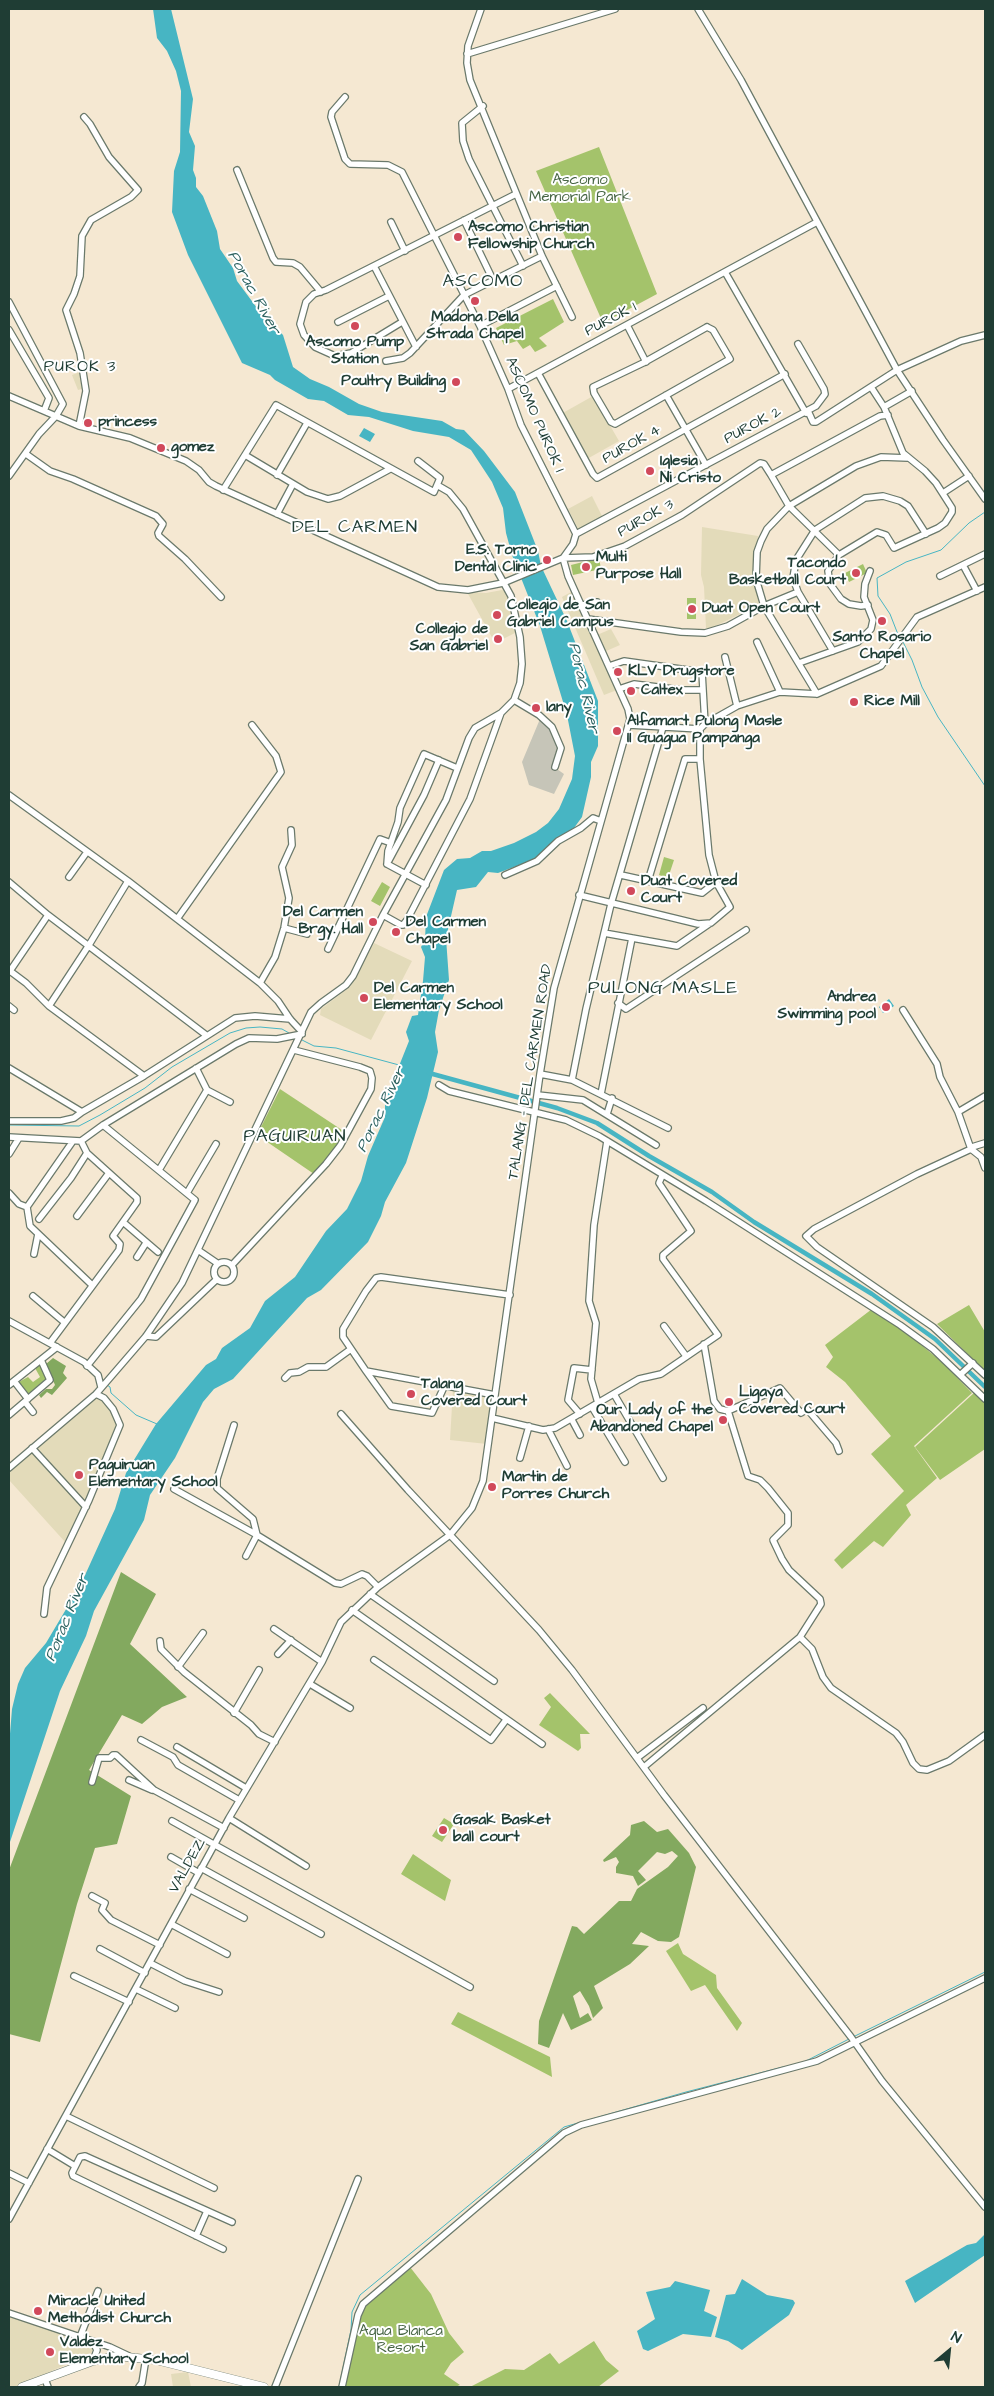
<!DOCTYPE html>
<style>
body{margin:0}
#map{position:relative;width:994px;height:2396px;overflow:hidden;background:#f5e8d2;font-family:"Architects Daughter",sans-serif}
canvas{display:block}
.frame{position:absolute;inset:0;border:10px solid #1f3d34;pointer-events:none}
.north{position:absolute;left:924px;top:2326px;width:50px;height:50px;-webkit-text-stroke:4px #fff;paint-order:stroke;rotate:28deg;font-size:14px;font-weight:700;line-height:20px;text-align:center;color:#1f3d34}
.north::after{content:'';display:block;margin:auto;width:18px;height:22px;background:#1f3d34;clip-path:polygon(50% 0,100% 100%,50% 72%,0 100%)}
</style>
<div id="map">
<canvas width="994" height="2396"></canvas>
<div class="frame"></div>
<div class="north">N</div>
</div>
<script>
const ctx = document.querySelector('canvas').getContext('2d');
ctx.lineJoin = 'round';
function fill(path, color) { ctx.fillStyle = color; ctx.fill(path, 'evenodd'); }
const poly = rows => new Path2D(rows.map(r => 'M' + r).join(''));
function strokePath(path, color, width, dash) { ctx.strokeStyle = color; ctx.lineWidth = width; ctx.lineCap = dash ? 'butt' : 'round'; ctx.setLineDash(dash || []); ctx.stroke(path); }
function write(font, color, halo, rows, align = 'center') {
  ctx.font = font + ' "Architects Daughter",sans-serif'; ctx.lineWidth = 4; ctx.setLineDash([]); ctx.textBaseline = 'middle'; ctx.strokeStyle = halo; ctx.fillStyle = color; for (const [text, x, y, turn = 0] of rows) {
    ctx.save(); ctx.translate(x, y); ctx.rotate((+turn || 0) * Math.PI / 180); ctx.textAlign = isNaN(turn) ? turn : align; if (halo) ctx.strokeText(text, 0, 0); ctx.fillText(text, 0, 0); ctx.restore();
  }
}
fill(poly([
 [80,372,85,388,78,390,72,375],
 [593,396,619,441,587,459,561,414],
 [592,496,603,518,579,530,568,509],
 [702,527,758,536,753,576,759,605,709,629,706,628,704,587,701,575],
 [502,590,507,592,510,599,517,632,495,643,467,592,486,593],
 [573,591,617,690,604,695,562,597],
 [611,629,620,645,604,652,597,635],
 [374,943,412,961,371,1040,320,1015,321,1009,350,987],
 [453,1389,493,1396,487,1444,450,1440],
 [98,1396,110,1408,117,1422,85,1503,37,1447],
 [35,1450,84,1507,66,1543,9,1480,9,1472],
 [9,2316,89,2343,93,2350,91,2353,17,2387,9,2387],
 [188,2372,191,2387,173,2387,171,2374]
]), '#e3dbba');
fill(poly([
 [540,719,552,728,559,749,554,767,564,774,554,794,529,785,522,762]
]), '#c6c5b8');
fill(poly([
 [599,147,657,294,603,323,536,171],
 [553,299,564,322,539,338,547,346,535,352,530,345,523,349,517,341,504,345,496,328],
 [599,558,601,569,573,575,571,565],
 [863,564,867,573,849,582,845,573],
 [687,598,696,598,696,619,687,619],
 [664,857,674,860,668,878,659,875],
 [382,882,390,887,380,906,371,901],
 [280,1089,345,1132,338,1145,314,1174,257,1135],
 [969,1305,985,1332,985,1371,937,1324],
 [872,1309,907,1333,943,1363,972,1393,914,1446,937,1478,906,1505,911,1515,883,1547,874,1541,842,1569,834,1560,904,1491,871,1454,891,1436,845,1382,826,1367,833,1357,825,1345],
 [41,1364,48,1380,28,1396,17,1383,28,1377,33,1382,40,1377,35,1368],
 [975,1392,985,1403,985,1449,940,1480,915,1447],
 [550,1693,590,1734,580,1734,581,1748,578,1751,539,1725,551,1707,544,1698],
 [444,1818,454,1824,442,1842,432,1836],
 [413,1854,451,1880,445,1901,401,1874],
 [678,1943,683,1954,716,1975,717,1988,742,2023,737,2031,705,1985,691,1991,666,1951],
 [458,2012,550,2057,552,2077,451,2024],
 [410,2267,431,2294,449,2333,464,2352,451,2363,444,2374,460,2385,455,2387,344,2387,356,2330,364,2308,369,2301],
 [594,2341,606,2360,619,2371,598,2387,470,2387,505,2369,524,2370,550,2353,559,2364]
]), '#a4c36b');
fill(poly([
 [53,1358,66,1366,63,1373,67,1378,52,1395,47,1392,41,1398,39,1395,46,1389,52,1389,55,1385,46,1364],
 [121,1572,156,1594,130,1644,187,1697,162,1707,142,1724,122,1715,89,1770,131,1796,117,1844,95,1848,77,1904,40,2042,9,2034,9,1870],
 [644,1821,657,1832,668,1829,689,1853,696,1867,679,1937,671,1942,658,1941,641,1932,632,1944,649,1946,630,1964,594,1986,603,2008,593,2018,589,2006,580,1991,573,1996,580,2018,588,2013,592,2020,571,2030,563,2013,549,2048,538,2044,539,2021,572,1926,577,1927,584,1934,619,1901,631,1901,637,1889,668,1867,678,1856,672,1851,665,1854,657,1852,638,1871,646,1880,638,1886,633,1876,616,1873,616,1867,619,1862,616,1857,604,1862,603,1860,630,1835,631,1825]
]), '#83a95f');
fill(poly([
 [153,9,171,9,193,99,189,132,195,146,193,170,196,178,196,187,203,196,217,231,220,249,233,268,237,281,260,312,283,335,293,367,310,379,329,387,359,404,382,412,442,421,456,429,464,430,484,451,515,492,538,551,541,566,567,621,598,701,598,746,591,762,591,777,582,817,574,828,555,841,535,859,498,873,488,872,476,887,457,890,446,938,449,980,439,1010,435,1032,438,1052,427,1098,406,1163,385,1202,381,1216,368,1242,321,1290,307,1298,233,1379,214,1389,203,1402,175,1458,150,1495,144,1520,94,1611,86,1636,60,1691,9,1845,9,1746,12,1709,18,1684,25,1668,46,1643,81,1584,115,1509,126,1473,156,1424,206,1365,216,1359,222,1348,250,1328,265,1301,295,1277,326,1231,347,1209,361,1181,368,1156,385,1117,385,1101,409,1041,406,1032,412,1016,418,1015,423,981,425,957,421,947,425,940,426,917,444,870,457,859,470,858,482,851,491,851,514,843,536,832,548,823,559,809,572,779,575,756,567,715,540,626,512,555,506,533,503,508,492,482,471,450,449,437,413,431,369,417,348,415,324,401,308,399,275,380,270,375,242,363,188,255,172,212,174,171,180,152,181,91,176,71,167,51,157,38],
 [364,428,375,434,370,442,359,436],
 [889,999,894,1006,883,1013,879,1007],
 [985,2234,985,2255,915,2303,905,2281,967,2245,976,2243],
 [742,2279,767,2295,793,2300,795,2303,789,2315,742,2350,728,2341,715,2337,726,2295,735,2294],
 [675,2281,710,2290,704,2311,717,2317,711,2337,683,2334,648,2351,643,2349,637,2331,655,2319,646,2292,670,2287]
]), '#47b5c3');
strokePath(poly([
 [899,637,890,614,878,596,877,578,906,562,941,550,969,523,985,512],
 [903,642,912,660,922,687,938,717,985,786],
 [300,1039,314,1046,336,1048,399,1065],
 [9,1125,79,1126,100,1115,145,1088,172,1067,230,1033,246,1028,260,1027,282,1029,289,1033],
 [107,1385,110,1387,111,1393,136,1415,157,1424],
 [853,2037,985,1972],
 [806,2061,849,2039],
 [339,2387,351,2330,352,2312,360,2295,564,2127,686,2092,783,2067]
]), '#47b5c3', 1);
strokePath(poly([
 [429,1073,557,1108,597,1123,649,1156,712,1192,754,1222,872,1294,935,1339,985,1387]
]), '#47b5c3', 4.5);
const minor = poly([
 [481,9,468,46,467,63,470,80,542,256,572,317],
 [698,9,741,80,897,370,943,440,985,499],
 [467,54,615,9],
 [345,97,332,112,331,117,345,159,350,164,388,165,402,172,480,326,508,389,521,425,576,534],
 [483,106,462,123,463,141,469,159,523,266],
 [237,170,273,258,276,262,293,263,300,267,321,292],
 [464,220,493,280],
 [391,222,405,251],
 [374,266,416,347],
 [725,272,806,413],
 [9,302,63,404,56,416,39,434,9,476],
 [338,322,389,296],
 [402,322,351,353,335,356,315,347,304,335,300,324,306,302,314,294,326,290,516,194],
 [627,325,646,362],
 [480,326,557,286],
 [707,327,713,330,730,359,615,424,611,422,594,393,593,387,643,363,707,327],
 [9,330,49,398,44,411],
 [386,361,403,358,410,353,464,295,542,256],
 [538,373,593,474,597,478,785,374],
 [508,389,817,222],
 [666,395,706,465],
 [9,396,79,426,130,438,186,461,199,470,209,482,216,486,438,587,468,590,503,583,563,558,573,544,576,534],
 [884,407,912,391],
 [808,411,813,422,816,422,897,370,961,341,985,335],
 [79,426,86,391,80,353,66,310,74,294,80,276,82,236,91,220,131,197,138,190,109,157,90,124,84,117],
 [26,454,50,471,73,479,156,516,163,524,158,533,159,536,185,559,221,597],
 [245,455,307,492,328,499,340,496,390,469],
 [277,475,307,423],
 [771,475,880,416,888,415],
 [223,490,276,405,434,492,440,478,418,461],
 [943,493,969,476],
 [277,514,293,484],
 [576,534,816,406,825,394,824,389,798,344],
 [563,558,593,557,625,546,682,515,760,463,764,464,771,475,789,506,839,555],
 [963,565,977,591],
 [940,576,985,554],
 [583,605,597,602],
 [868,605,861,606,849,604,841,599,830,584,828,571,839,555,877,532,886,535,894,548,938,528,945,523,952,512,952,508,936,483,925,471,903,453,884,407,871,387],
 [588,619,681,632,705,633,728,626,764,606,798,592],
 [757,642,780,692],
 [833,651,798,592,793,578,796,560,815,530,865,498,883,496,900,501,908,506,926,534],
 [725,657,737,706],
 [799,663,858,642,871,629,873,620,864,597,865,584,870,571],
 [609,666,624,661,702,672,705,724],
 [619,689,634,684,681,690,703,690],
 [817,694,764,606,756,579,757,552,761,541,767,529,789,506,856,466,881,457,908,458],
 [514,700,539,715,552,727,561,748,555,767],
 [629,725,700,729,705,724,737,706,780,692,817,694,881,666,917,617,985,587],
 [9,795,128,881,260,983,278,1001,290,1019,302,1032],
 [388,862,424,795,439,760],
 [387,864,388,851,398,822,400,808,424,754,457,768],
 [387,864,426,885],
 [505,875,537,861,558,841,581,828,593,818,601,821],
 [621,875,702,893,716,882],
 [69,877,87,852],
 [648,881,685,759,700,759],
 [9,882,48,915,206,1035],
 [579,895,698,924,711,923,730,907,716,882,709,855,700,759,700,729],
 [383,915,401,925,403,925,407,920,470,799,501,713],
 [177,919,281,772,276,756,252,725],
 [284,928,307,934],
 [604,933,677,946,709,924],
 [328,949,380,839,391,843],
 [10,971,48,915],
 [9,972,10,971,26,983,49,1006,144,1076,235,1018,255,1016,290,1019],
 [260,983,275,957,284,928,289,898,282,867,292,845,291,830],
 [618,1003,626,1009,746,930],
 [9,1006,14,1010],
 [49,1006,89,945,128,881],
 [903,1010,937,1064,940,1077,958,1112,971,1149,917,1174,814,1229,806,1236,817,1247,933,1327,985,1375],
 [196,1068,207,1090],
 [540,1074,572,1080,668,1128],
 [572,1080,586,1009,611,904,663,727],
 [439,1085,449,1091,566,1120,599,1136,706,1201,900,1325,933,1349,985,1399],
 [601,1094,632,938],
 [538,1095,583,1100,656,1145],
 [82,1112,144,1076],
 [958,1112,985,1096],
 [607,1114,612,1098],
 [9,1121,61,1121,74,1118,82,1112,9,1068],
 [9,1137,81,1141,103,1125,236,1044,249,1038,277,1039,302,1034],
 [73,1141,27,1207,30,1226,92,1285],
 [972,1147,985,1143],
 [971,1149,981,1157,985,1168],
 [9,1154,19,1138],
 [159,1170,207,1090,230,1102],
 [9,1193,19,1204,27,1207],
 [187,1193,216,1144],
 [77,1216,109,1173],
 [39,1219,71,1178,87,1153],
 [123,1222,158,1252],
 [198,1250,217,1263],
 [34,1254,38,1234],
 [137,1257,146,1243],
 '214 1272a10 10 0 1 1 20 0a10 10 0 1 1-20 0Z',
 [232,1265,326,1164,340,1146,371,1089,372,1078,370,1071,360,1067,294,1050],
 [33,1296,64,1322],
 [9,1321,84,1362,98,1375,101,1387],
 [664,1326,686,1356],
 [146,1336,156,1337,216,1280],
 [50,1343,119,1250,120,1244,113,1236,137,1202,137,1198,87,1153,81,1141],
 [704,1344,714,1401,720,1409,728,1411],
 [87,1366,141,1299,195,1200,103,1125],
 [366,1371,391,1406,432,1413,444,1387],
 [961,1374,973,1363],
 [285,1378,290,1373,299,1372,308,1367,326,1367,351,1349],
 [14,1381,28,1399],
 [9,1385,57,1347],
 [614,1394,663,1478],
 [495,1395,366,1371,343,1337,343,1329,366,1291,376,1278,381,1277,510,1295],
 [25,1402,33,1412],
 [598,1403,591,1379,596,1323,589,1301,594,1225,607,1141],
 [592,1407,625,1462],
 [341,1414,408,1490,539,1630,572,1670,664,1795,851,2037,882,2081,985,2207],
 [580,1414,568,1400,574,1368,592,1370],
 [9,1415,50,1380,41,1360],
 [492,1418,543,1430,555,1428,639,1379,661,1374,718,1335,663,1259,663,1255,691,1231,659,1183,662,1176],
 [572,1420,580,1435],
 [234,1425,217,1479,217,1488,253,1519,257,1535,246,1556],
 [548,1429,567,1466],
 [32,1448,86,1507],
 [520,1458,529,1426],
 [9,1468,96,1394,146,1336,182,1283,311,1012,321,1003,346,985,353,976,383,915,446,800,469,738,475,728,501,713,514,700,520,683,522,664,520,637,511,596,463,509,449,492,437,485],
 [174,1489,257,1535,335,1583,341,1584,362,1574,367,1576,378,1587],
 [370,1594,494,1681],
 [352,1610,542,1744],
 [44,1614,47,1588,89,1500,120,1425,113,1409,104,1398,96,1394],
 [274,1629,322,1662],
 [800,1637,812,1649,823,1677,831,1688,896,1733,903,1742,913,1763,919,1769,927,1770,949,1761,985,1735],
 [160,1641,161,1649,184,1672,251,1725,259,1734,275,1742],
 [278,1654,291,1640],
 [374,1660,491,1740,506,1720],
 [178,1667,203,1633],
 [310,1684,350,1708],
 [234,1713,259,1670],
 [141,1740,173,1757,178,1765,239,1800],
 [177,1747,246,1788],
 [637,1758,703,1708],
 [644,1767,800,1637,821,1604,820,1599,789,1570,782,1559,773,1540,788,1525,788,1513,768,1488,760,1480,748,1476,728,1411,780,1388,801,1413,807,1409,836,1443,839,1451],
 [129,1780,152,1790],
 [92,1782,99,1758,110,1758,113,1755,116,1755,154,1790,224,1828],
 [229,1818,306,1866],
 [172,1821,470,1987],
 [171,1857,199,1873],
 [201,1868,321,1934],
 [189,1889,244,1918],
 [92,1896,105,1903,102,1910,111,1920,160,1945],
 [171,1924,227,1954],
 [100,1949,145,1973],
 [150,1963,185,1981,219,1992],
 [74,1976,129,2002],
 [136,1989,175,2008],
 [66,2116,214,2188],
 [47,2149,75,2166],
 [9,2173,29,2183],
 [9,2219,229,1818,322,1662,341,1622,378,1587,450,1535,472,1508,483,1481,540,1074,554,988,630,719,628,709,568,576,563,558],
 [196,2236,207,2211],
 [223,2249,73,2176,72,2173,80,2157,85,2156,232,2222],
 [9,2313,110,2347,129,2356],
 [80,2337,98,2291],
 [93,2361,97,2350,93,2342],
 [45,2379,48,2387],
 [139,2387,142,2383,146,2358],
 [275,2387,358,2179],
 [342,2387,358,2315,363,2304,564,2133,581,2125,817,2061,985,1978]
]);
const major = poly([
 [22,2387,93,2361,117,2356,156,2360,264,2387]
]);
strokePath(minor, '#6a796b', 8);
strokePath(major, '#6a796b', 9);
strokePath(minor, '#fff', 5.5);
strokePath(major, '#fff', 8);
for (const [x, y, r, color] of [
 [458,237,5,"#d1495b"],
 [475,301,5,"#d1495b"],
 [355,326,5,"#d1495b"],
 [456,382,5,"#d1495b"],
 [88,423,5,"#d1495b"],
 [161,448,5,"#d1495b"],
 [650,471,5,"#d1495b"],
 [547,560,5,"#d1495b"],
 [586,567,5,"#d1495b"],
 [856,573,5,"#d1495b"],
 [692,609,5,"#d1495b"],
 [497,615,5,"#d1495b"],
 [882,621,5,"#d1495b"],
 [498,639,5,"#d1495b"],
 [618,672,5,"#d1495b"],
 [631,691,5,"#d1495b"],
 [854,702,5,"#d1495b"],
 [536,708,5,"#d1495b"],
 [617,731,5,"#d1495b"],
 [631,891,5,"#d1495b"],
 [373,922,5,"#d1495b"],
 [396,932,5,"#d1495b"],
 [364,998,5,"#d1495b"],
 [886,1007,5,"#d1495b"],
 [411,1394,5,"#d1495b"],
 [729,1402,5,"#d1495b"],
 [723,1420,5,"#d1495b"],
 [79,1475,5,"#d1495b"],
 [492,1487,5,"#d1495b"],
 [443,1830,5,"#d1495b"],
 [38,2311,5,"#d1495b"],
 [50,2352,5,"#d1495b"]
]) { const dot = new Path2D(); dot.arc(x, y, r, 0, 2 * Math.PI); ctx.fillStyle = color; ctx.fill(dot); strokePath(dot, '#fff', 2); }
write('15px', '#476544', '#fff', [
 ["Ascomo",580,181],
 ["Memorial Park",580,198],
 ["Aqua Blanca",401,2332],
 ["Resort",401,2349]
]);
write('bold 15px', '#1f3d34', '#fff', [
 ["Ascomo Christian",468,228],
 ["Fellowship Church",468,245],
 ["Madona Della",475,318,"center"],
 ["Strada Chapel",475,335,"center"],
 ["Ascomo Pump",355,343,"center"],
 ["Station",355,360,"center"],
 ["Poultry Building",446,382,"right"],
 ["princess",98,423],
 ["gomez",171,448],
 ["Iglesia",660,462],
 ["Ni Cristo",660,479],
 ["E.S. Torno",537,551,"right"],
 ["Dental Clinic",537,568,"right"],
 ["Multi",596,558],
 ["Purpose Hall",596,575],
 ["Tacondo",846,564,"right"],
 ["Basketball Court",846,581,"right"],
 ["Collegio de San",507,606],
 ["Gabriel Campus",507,623],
 ["Duat Open Court",702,609],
 ["Collegio de",488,630,"right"],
 ["San Gabriel",488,647,"right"],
 ["Santo Rosario",882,638,"center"],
 ["Chapel",882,655,"center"],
 ["KLV Drugstore",628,672],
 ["Caltex",641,691],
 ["Rice Mill",864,702],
 ["lany",546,708],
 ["Alfamart Pulong Masle",627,722],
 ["II Guagua Pampanga",627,739],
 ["Duat Covered",641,882],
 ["Court",641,899],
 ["Del Carmen",363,913,"right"],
 ["Brgy. Hall",363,930,"right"],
 ["Del Carmen",406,923],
 ["Chapel",406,940],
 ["Del Carmen",374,989],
 ["Elementary School",374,1006],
 ["Andrea",876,998,"right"],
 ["Swimming pool",876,1015,"right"],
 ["Talang",421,1385],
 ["Covered Court",421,1402],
 ["Ligaya",739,1393],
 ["Covered Court",739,1410],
 ["Our Lady of the",713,1411,"right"],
 ["Abandoned Chapel",713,1428,"right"],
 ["Paguiruan",89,1466],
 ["Elementary School",89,1483],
 ["Martin de",502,1478],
 ["Porres Church",502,1495],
 ["Gasak Basket",453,1821],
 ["ball court",453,1838],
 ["Miracle United",48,2302],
 ["Methodist Church",48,2319],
 ["Valdez",60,2343],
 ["Elementary School",60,2360]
], 'left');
write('15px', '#1f3d34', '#fff', [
 ["PUROK 1",611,320,-28],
 ["ASCOMO PUROK 1",534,415,66],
 ["PUROK 2",753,426,-28],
 ["PUROK 4",632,445,-29],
 ["PUROK 3",646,519,-29],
 ["TALANG - DEL CARMEN ROAD",531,1072,-81],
 ["VALDEZ",188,1866,-61]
]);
write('italic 16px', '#2b615f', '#fff', [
 ["Porac River",253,293,61],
 ["Porac River",583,688,77],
 ["Porac River",382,1110,-64],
 ["Porac River",68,1618,-68]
]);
ctx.letterSpacing = '1px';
write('16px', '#1f3d34', '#fff', [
 ["PUROK 3",80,368]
]);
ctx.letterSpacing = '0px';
ctx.letterSpacing = '1px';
write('18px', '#1f3d34', '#fff', [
 ["ASCOMO",483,282],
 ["DEL CARMEN",355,528],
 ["PULONG MASLE",663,989],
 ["PAGUIRUAN",295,1137]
]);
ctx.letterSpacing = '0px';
</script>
